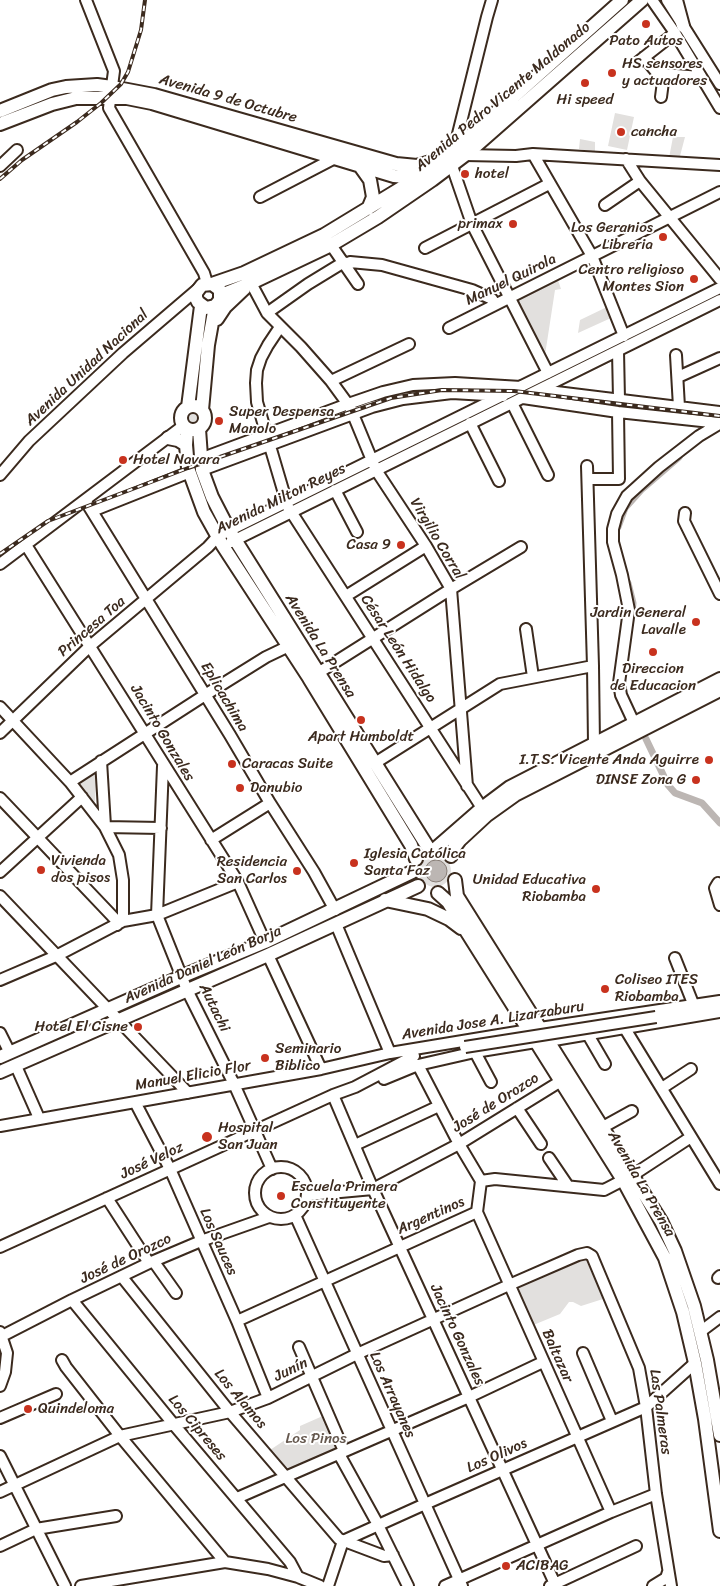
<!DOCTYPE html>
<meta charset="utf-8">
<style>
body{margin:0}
canvas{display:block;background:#fff}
</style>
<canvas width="720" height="1586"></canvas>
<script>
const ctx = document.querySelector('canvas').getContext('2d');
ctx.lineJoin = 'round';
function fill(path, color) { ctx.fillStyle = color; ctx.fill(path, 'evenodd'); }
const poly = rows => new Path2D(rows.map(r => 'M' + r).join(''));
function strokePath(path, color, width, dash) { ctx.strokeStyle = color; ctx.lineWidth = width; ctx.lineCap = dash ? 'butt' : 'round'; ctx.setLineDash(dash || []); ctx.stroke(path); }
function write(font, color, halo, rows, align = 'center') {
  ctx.font = font + ' Sriracha,sans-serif'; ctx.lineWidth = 4; ctx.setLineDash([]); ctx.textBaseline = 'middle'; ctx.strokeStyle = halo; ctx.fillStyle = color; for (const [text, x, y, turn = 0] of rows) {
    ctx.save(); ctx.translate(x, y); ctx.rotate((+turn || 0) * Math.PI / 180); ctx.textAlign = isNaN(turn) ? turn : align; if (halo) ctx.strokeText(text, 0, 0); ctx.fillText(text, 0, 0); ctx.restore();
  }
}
fill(poly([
 [615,113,634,117,627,150,608,146],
 [673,137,685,137,680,156,669,158],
 [580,139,595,142,595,152,579,149],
 [557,277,561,289,555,290,545,355,515,298],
 [607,307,611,318,578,333,580,320],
 '183 418a10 10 0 1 1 20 0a10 10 0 1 1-20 0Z',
 [97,768,95,802,75,781],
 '419 871a16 16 0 1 1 32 0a16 16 0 1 1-32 0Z',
 [586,1259,603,1299,581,1306,573,1302,569,1302,560,1314,531,1326,513,1287],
 [325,1415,339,1447,288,1472,270,1450,300,1430,300,1426]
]), '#e2e0de');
const water = poly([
 '425 871a11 11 0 1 1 22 0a11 11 0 1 1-22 0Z'
]);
fill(water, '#bcb6b3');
strokePath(water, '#887e77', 1);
strokePath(poly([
 [618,527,625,508,642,489,679,457],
 [628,583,633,603,632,614],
 [646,739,668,785,675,793,702,803,720,823]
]), '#bcb6b3', 7);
const minor = poly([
 [86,0,114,71,109,108,204,273,207,283],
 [652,0,675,33,720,108],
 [667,0,720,84],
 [644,57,658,74,664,74,661,97],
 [638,62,675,33],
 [664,74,700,77],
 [454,150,487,17,492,0],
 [533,154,592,256,624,336],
 [465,155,516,156,533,154,720,165],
 [626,159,640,181,720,279],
 [449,161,452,166,472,224,548,373],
 [0,166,17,150],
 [260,197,335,158],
 [605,205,640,181],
 [331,245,358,284],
 [425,248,549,184],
 [345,265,350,262,382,265,472,290,492,299,495,304],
 [251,283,267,313,301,347,331,381,350,407,376,470,426,546,451,589,467,786],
 [267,313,308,284,344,262],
 [280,327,268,345,261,358,257,370,256,383,257,402,288,507,482,808],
 [449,328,720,192],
 [618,351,619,399],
 [676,355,679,407],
 [678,377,720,358],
 [331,381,409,344],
 [540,390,720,412],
 [523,398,618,412,720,423],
 [512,403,548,475],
 [470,423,499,481],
 [200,459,348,404,383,392,413,385,455,383,521,387],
 [587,466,593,666,594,744],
 [202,470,372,407,403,399,452,393,503,396],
 [0,475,29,441,123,353,199,288],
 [588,479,619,479,618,412],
 [335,490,357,532],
 [85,500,230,735,270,803,314,872,335,910],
 [92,511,190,472],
 [685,513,684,521,720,594],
 [231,542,720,300],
 [26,545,238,882,265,942],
 [0,564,183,426],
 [346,596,426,546],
 [526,629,533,677],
 [318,673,451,589,521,547],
 [0,707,70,782,105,827,119,855,123,880,123,921],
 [634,723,621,695,619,683,629,610,622,575,613,542,613,529,617,514,627,496,659,467,699,436,719,424],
 [0,733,90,646,208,547,218,536,720,288],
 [101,761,105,826],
 [375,763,500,684,593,666],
 [163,766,157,915,187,990,234,1084,272,1169],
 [70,782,205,695,266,657,289,646],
 [0,798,115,919,117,925],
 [105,827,161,828],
 [211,840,270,803],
 [0,872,82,797],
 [720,884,718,883,715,888,720,905],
 [0,896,188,1093],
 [336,924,390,1053],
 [268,955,321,1069],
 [675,958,694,1006],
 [0,980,56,956,123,921,157,915,238,882],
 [624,1027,720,1184],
 [0,1033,10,1053],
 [587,1033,605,1064],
 [475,1052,491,1082],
 [418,1065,459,1144,481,1181],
 [16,1066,39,1118],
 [384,1079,418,1065,475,1052,542,1041],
 [662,1088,691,1069],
 [333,1095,373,1189,556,1586],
 [135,1102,170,1169,237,1321,268,1398],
 [517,1108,541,1144],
 [0,1126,321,1069,390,1053,535,1029],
 [603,1127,632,1111],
 [355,1145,439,1106],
 [549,1158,568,1186],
 '255 1193a26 26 0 1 1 52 0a26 26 0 1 1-52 0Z',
 [481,1181,495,1179,604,1190,633,1175,691,1137],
 [308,1195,373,1189,459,1144,561,1081],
 [107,1198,149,1263],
 [477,1212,611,1512],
 [477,1212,481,1181],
 [295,1215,462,1586],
 [0,1247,333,1095,355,1087,414,1056],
 [154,1262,176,1293],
 [122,1277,230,1412,339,1539,384,1556,393,1555],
 [718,1278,720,1276],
 [72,1300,175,1426,290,1562,298,1577],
 [237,1321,477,1212],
 [700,1332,720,1317],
 [0,1337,72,1300,149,1263,201,1241,269,1217],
 [299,1347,344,1451],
 [583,1353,612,1421],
 [62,1360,66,1367,120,1436,225,1562],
 [0,1386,5,1372,7,1353,0,1332],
 [0,1418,56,1394],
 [339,1454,376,1521,408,1586],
 [0,1456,65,1586],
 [0,1492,120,1436,230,1412,268,1398,357,1354,509,1285,578,1255,587,1253,592,1256,639,1368,646,1407,656,1494,671,1586],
 [237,1498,469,1397,543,1362],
 [0,1546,36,1529,116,1516],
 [81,1586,225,1562,268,1569,298,1577,320,1586],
 [328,1586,343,1541,425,1504,646,1407,695,1363],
 [445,1586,611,1512,656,1494],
 [550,1586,636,1546],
 [653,1586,666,1578,668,1572]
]);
const major = poly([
 [676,0,683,26],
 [0,111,52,90,66,87,97,85,112,87,154,95,396,164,417,166,434,161],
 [0,124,52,104,76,98,127,98,152,103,394,176,420,178],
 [360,166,370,180,373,197,368,209],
 [212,284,220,290,220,300,215,306,206,308,198,302,196,298,196,293,202,285,212,284,244,273,324,235,421,176,454,150,622,0],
 [221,295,251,283,331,245,378,217,432,180,469,152,642,0],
 [217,319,225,307,244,289],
 '181 418a12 12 0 1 1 24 0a12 12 0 1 1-24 0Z',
 [188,407,201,306],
 [202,410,208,345,215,306],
 [199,429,202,470,212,497,229,530,429,849],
 [187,430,186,445,188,468,204,512,223,546,309,678,411,845,416,859],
 [168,438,178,440,186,445],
 [435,849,482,808,510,787,720,679],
 [451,856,454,848,460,840,487,815,515,795,720,690],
 [455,880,457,896,661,1221,675,1251,694,1306,707,1360,720,1435],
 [438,893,448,902,623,1180,665,1258,683,1312,695,1363,705,1419,720,1531],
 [385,900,428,909,449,919,461,928],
 [540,1029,720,1002],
 [548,1040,720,1011],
 [0,1057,183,976,265,942,412,872],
 [0,1072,268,955,418,886]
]);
strokePath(minor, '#3b2a1e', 14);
strokePath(major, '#3b2a1e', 16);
strokePath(minor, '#fff', 10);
strokePath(major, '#fff', 12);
const rail = poly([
 [0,179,22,160,77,122,101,103,121,84,128,72,141,30,145,0],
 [0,554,48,521,188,468,391,398,442,390,514,391,720,416]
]);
strokePath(rail, '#3b2a1e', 4);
strokePath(rail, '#fff', 2, [5.5]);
const minorBridge = poly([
 [465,1047,656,1017]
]);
strokePath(minorBridge, '#3b2a1e', 14, []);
strokePath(minorBridge, '#fff', 10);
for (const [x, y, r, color] of [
 [646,24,5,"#c8321e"],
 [612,73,5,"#c8321e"],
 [585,83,5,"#c8321e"],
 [621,132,5,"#c8321e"],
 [465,174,5,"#c8321e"],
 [513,224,5,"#c8321e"],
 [663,237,5,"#c8321e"],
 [694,279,5,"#c8321e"],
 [219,421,5,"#c8321e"],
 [123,460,5,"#c8321e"],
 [401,545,5,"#c8321e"],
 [696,622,5,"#c8321e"],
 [653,652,5,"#c8321e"],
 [361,720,5,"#c8321e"],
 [709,760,5,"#c8321e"],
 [232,764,5,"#c8321e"],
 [696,780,5,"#c8321e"],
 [240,788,5,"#c8321e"],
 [354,863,5,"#c8321e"],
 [41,870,5,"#c8321e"],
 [297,871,5,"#c8321e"],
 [596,889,5,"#c8321e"],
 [605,989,5,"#c8321e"],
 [138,1027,5,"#c8321e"],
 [265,1058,5,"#c8321e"],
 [207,1137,6,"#c8321e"],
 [281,1196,5,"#c8321e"],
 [28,1409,5,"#c8321e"],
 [506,1566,5,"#c8321e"]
]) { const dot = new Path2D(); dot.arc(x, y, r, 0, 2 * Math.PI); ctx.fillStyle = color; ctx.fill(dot); strokePath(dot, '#fff', 2); }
write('15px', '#3b2a1e', '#fff', [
 ["Pato Autos",646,41,"center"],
 ["HS sensores",622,64],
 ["y actuadores",622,81],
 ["Hi speed",585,100,"center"],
 ["cancha",631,132],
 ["hotel",475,174],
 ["primax",503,224,"right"],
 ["Los Geranios",653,228,"right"],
 ["Libreria",653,245,"right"],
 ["Centro religioso",684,270,"right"],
 ["Montes Sion",684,287,"right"],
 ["Super Despensa",229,412],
 ["Manolo",229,429],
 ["Hotel Navara",133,460],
 ["Casa 9",391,545,"right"],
 ["Jardin General",686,613,"right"],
 ["Lavalle",686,630,"right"],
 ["Direccion",653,669,"center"],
 ["de Educacion",653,686,"center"],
 ["Apart Humboldt",361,737,"center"],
 ["I.T.S. Vicente Anda Aguirre",699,760,"right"],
 ["Caracas Suite",242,764],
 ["DINSE Zona G",686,780,"right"],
 ["Danubio",250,788],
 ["Iglesia Católica",364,854],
 ["Santa Faz",364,871],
 ["Vivienda",51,861],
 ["dos pisos",51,878],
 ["Residencia",287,862,"right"],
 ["San Carlos",287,879,"right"],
 ["Unidad Educativa",586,880,"right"],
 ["Riobamba",586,897,"right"],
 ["Coliseo ITES",615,980],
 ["Riobamba",615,997],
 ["Hotel El Cisne",128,1027,"right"],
 ["Seminario",275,1049],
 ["Biblico",275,1066],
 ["Hospital",218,1128],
 ["San Juan",218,1145],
 ["Escuela Primera",291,1187],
 ["Constituyente",291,1204],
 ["Quindeloma",38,1409],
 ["ACIBAG",516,1566]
], 'left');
write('15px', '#3b2a1e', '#fff', [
 ["Avenida Pedro Vicente Maldonado",503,97,-40],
 ["Avenida 9 de Octubre",228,99,16],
 ["Manuel Quirola",511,280,-26],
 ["Avenida Unidad Nacional",87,368,-43],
 ["Avenida Milton Reyes",281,499,-26],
 ["Virgilio Corral",437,539,59],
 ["Princesa Toa",92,627,-41],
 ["Avenida La Prensa",320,646,58],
 ["César León Hidalgo",398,649,57],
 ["Eplicachima",224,697,59],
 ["Jacinto Gonzales",162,733,59],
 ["Avenida Daniel León Borja",203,965,-24],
 ["Autachi",214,1008,64],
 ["Avenida Jose A. Lizarzaburu",493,1021,-9],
 ["Manuel Elicio Flor",193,1076,-10],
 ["José de Orozco",496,1103,-32],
 ["José Veloz",152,1161,-25],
 ["Avenida La Prensa",641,1184,60],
 ["Argentinos",431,1216,-24],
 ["Los Sauces",218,1242,66],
 ["José de Orozco",126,1259,-25],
 ["Jacinto Gonzales",457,1335,65],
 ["Baltazar",557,1356,66],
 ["Junín",291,1370,-26],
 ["Los Arrayanes",392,1395,66],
 ["Los Alamos",240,1399,50],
 ["Las Palmeras",660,1412,82],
 ["Los Cipreses",197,1428,50],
 ["Los Olivos",497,1456,-24]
]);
write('15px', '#65584e', '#fff', [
 ["Los Pinos",316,1439]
]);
</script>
